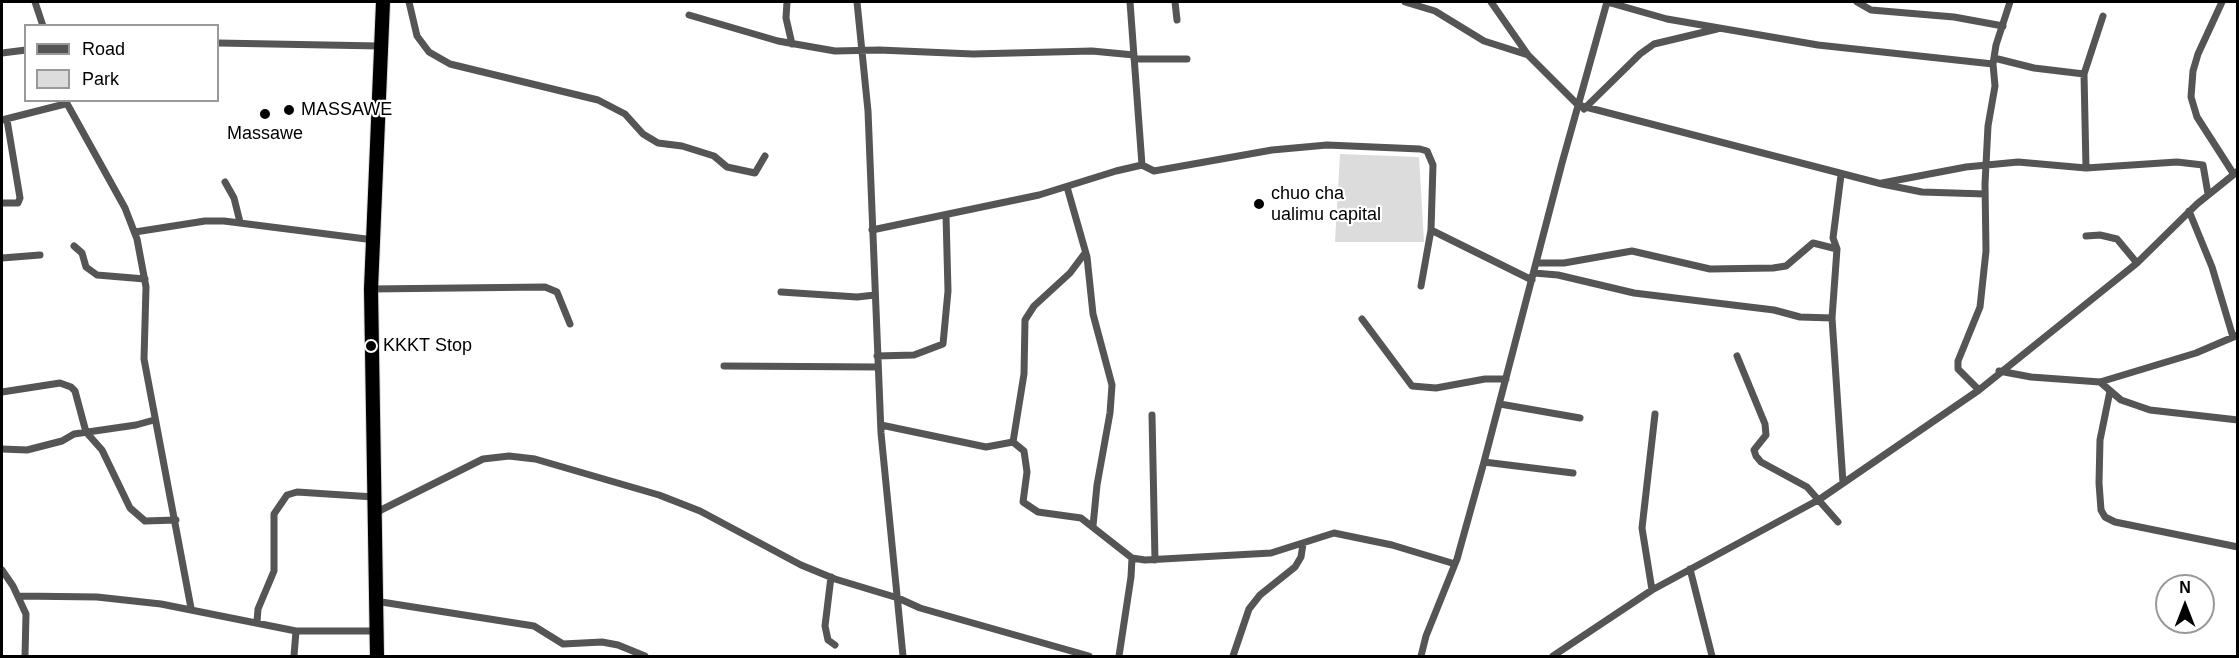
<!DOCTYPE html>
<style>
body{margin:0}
#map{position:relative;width:2239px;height:658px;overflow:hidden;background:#fff;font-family:Arial,sans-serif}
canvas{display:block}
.frame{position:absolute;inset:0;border:3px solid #000;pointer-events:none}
.legend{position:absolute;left:24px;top:24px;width:195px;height:78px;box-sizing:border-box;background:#fff;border:2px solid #999;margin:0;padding:8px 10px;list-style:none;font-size:18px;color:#000}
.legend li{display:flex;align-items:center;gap:12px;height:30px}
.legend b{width:30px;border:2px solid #999}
.north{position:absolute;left:2155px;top:574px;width:60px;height:60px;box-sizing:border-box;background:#fff;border:2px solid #999;border-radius:50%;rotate:0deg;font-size:16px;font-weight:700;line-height:24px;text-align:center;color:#000}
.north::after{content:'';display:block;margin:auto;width:21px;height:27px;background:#000;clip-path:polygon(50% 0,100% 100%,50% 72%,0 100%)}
</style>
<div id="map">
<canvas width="2239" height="658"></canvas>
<div class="frame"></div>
<ul class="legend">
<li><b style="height:8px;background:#555"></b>Road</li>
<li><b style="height:16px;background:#dcdcdc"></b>Park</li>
</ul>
<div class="north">N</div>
</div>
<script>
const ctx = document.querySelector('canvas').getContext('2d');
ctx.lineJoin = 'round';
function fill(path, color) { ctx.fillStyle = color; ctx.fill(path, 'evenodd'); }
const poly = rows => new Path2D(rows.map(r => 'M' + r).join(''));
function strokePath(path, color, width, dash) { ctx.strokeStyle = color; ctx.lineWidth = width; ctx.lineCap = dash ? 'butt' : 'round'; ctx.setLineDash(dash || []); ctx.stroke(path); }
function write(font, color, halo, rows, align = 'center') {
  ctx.font = font + ' Arial,sans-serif'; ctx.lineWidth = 4.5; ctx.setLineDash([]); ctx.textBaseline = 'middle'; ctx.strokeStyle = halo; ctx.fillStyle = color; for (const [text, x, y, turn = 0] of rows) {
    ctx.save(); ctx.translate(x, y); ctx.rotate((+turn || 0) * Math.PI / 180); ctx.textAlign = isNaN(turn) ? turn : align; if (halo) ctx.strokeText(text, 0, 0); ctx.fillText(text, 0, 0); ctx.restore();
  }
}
fill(poly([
 [1340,154,1419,157,1424,242,1335,242]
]), '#dcdcdc');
const highway = poly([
 [377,656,371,289,383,2]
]);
strokePath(highway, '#dbdbdb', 16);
strokePath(poly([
 [35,2,43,26],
 [409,2,417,36,429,52,450,64,598,100,625,114,643,134,658,143,682,146,714,156,727,167,755,173,765,156],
 [787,2,786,18,792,44],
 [857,2,868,111,881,433,903,656],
 [1130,2,1142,165],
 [1175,2,1177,20],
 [1405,2,1435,11,1484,41,1528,55],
 [1491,2,1528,55,1578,105,1882,184,1922,192,1985,194],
 [1607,2,1667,19,1818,45,1993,64],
 [1857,2,1871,10,1954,17,2003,26],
 [2222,2,2198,54,2193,71,2191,97,2197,117,2233,173],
 [689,15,778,41,835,51,879,50,973,54,1092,51,1134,55],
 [218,43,380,46],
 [2,53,26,50],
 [1994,58,2034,68,2084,74],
 [1134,59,1187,59],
 [65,100,125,208,137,239,146,287,144,359,191,608],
 [1584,109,1640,54,1654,44,1717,29],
 [2,120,65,104],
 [2086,168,2084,74,2103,16],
 [1841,175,1833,238,1837,249,1832,318,1843,483],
 [225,182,234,198,240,222],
 [1882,183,1966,167,2018,162,2086,168,2177,162,2203,165,2208,194],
 [1067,187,1087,257,1093,314,1112,385,1110,413,1097,485,1093,526],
 [2,203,18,203,20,198,7,120],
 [2189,211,2212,267,2233,337],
 [872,230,1039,195,1116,171,1142,165,1154,171,1272,150,1327,145,1420,149,1427,151,1433,165,1431,230,1421,286],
 [1431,230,1532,280],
 [135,232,205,221,224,221,374,240],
 [2086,236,2100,235,2117,239,2137,263],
 [74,246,82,253,86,267,97,275,145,279],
 [2,258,40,255],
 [1537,263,1564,263,1632,251,1710,269,1773,268,1786,266,1813,243,1837,249],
 [1534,273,1558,275,1634,293,1774,310,1800,317,1832,318],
 [371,289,545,287,557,292,570,324],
 [781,292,857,297,875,295],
 [1362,319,1412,386,1436,388,1485,379,1506,379],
 [877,356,914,355,943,344,948,291,946,215],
 [1737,356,1765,424,1766,435,1754,450,1756,456,1761,462,1807,487,1838,522],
 [724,366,878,367],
 [1999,371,2031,377,2100,382,2196,353,2238,335],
 [2100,382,2121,400,2150,410,2238,420],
 [1979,390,1958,369,1958,361,1980,307,1986,251,1985,184,1988,126,1995,86,1993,64,1996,45,2010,2],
 [2110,391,2100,440,2099,483,2101,510,2105,517,2115,522,2238,547],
 [2,392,60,383,71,387,75,391,86,432,102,450,130,508,145,521,176,520],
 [1500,404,1580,418],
 [1152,415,1155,560],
 [881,425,986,447,1013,442,1024,374,1025,320,1034,306,1070,273,1085,253],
 [1013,442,1024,451,1027,472,1023,502,1038,512,1081,518,1132,558,1145,560,1271,553,1334,533,1392,545,1455,564],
 [2,449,27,450,62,441,74,434,136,425,154,420],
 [1484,462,1573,473],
 [373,514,483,459,509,456,535,459,659,495,700,511,801,565,835,579,898,598,920,608,1089,656],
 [1690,569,1712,656],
 [2,570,13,586,26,614,25,656],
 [831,577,825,626,828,640,835,645],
 [1652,590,1642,528,1655,414],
 [19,596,97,597,161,604,296,631,376,631],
 [375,601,534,626,563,644,602,642,618,645,645,656],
 [257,622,258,609,274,571,274,514,287,495,297,492,374,497],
 [294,656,296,631],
 [1119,656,1131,577,1132,558],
 [1233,656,1249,609,1260,595,1295,567,1301,557,1303,544],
 [1421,656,1426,636,1457,559,1484,462,1562,163,1607,2],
 [1553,656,1652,590,1820,499,1979,390,2137,263,2197,204,2238,171]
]), '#555', 7);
strokePath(highway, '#000', 14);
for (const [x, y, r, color] of [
 [289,110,6,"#000"],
 [265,114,6,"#000"],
 [1259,204,6,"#000"],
 [371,346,6,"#000"]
]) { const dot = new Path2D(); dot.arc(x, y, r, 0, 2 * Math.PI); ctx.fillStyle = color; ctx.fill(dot); strokePath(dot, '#fff', 2); }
write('18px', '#000', '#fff', [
 ["MASSAWE",301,110],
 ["Massawe",265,134,"center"],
 ["chuo cha",1271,194],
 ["ualimu capital",1271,215],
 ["KKKT Stop",383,346]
], 'left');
</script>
